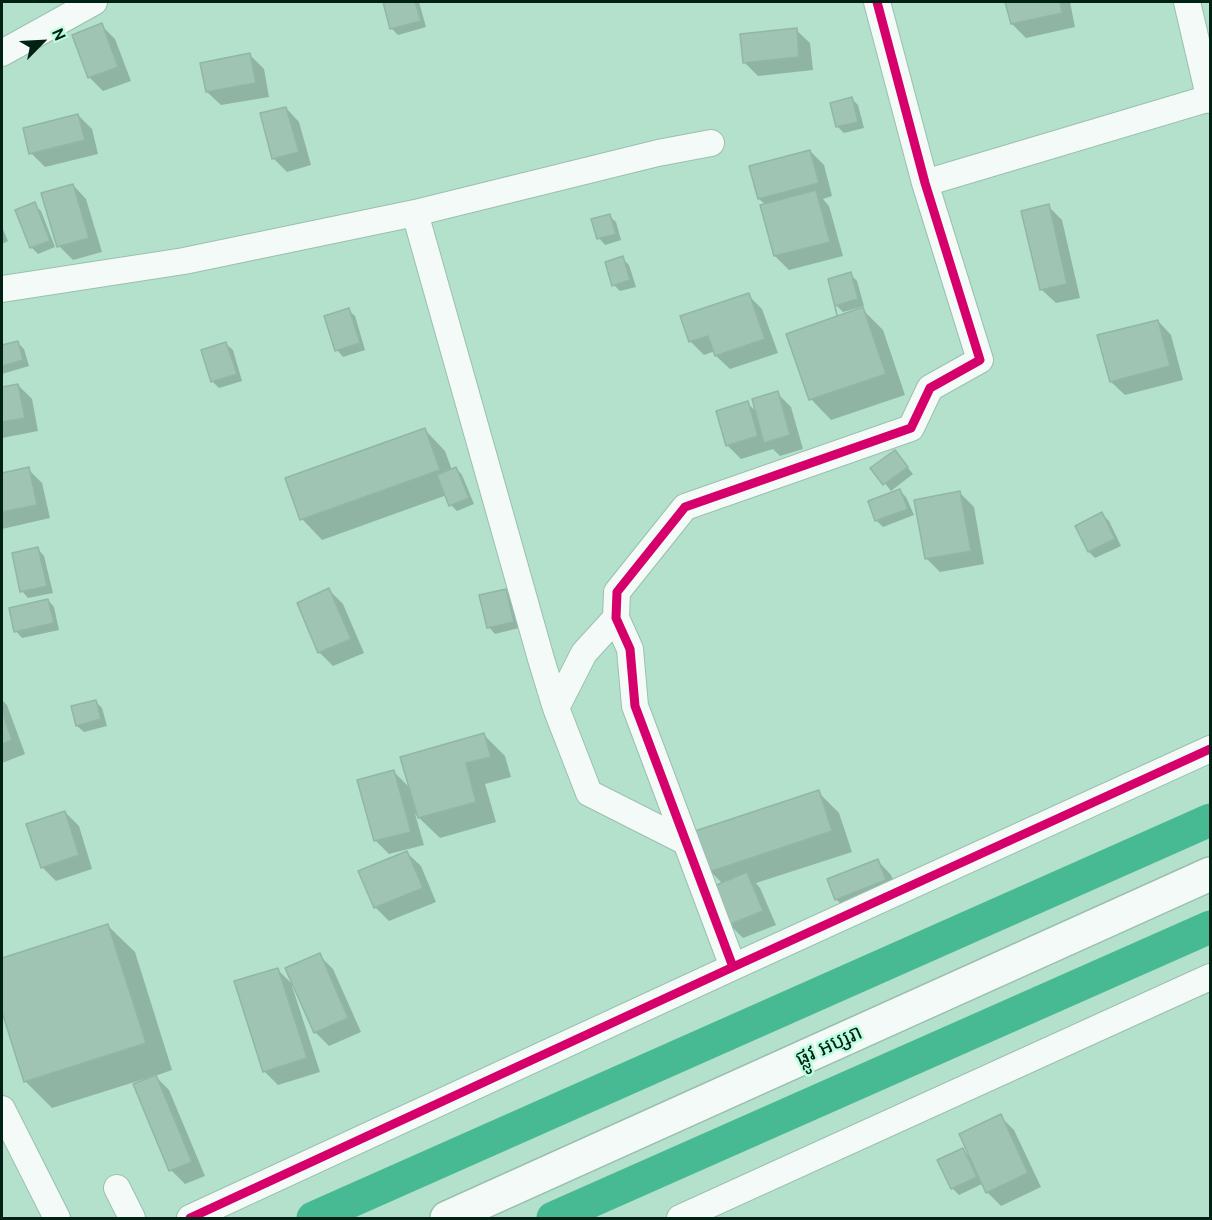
<!DOCTYPE html>
<meta charset="utf-8">
<style>
body{margin:0}
#map{position:relative;width:1212px;height:1220px;overflow:hidden;background:#b3e1cc;font-family:Cabin,sans-serif}
canvas{display:block}
.frame{position:absolute;inset:0;border:3px solid #002114;pointer-events:none}
.north{position:absolute;left:12px;top:12px;width:60px;height:60px;-webkit-text-stroke:4px #bbfedf;paint-order:stroke;rotate:66deg;font-size:16px;font-weight:700;line-height:24px;text-align:center;color:#002114}
.north::after{content:'';display:block;margin:auto;width:21px;height:27px;background:#002114;clip-path:polygon(50% 0,100% 100%,50% 72%,0 100%)}
</style>
<div id="map">
<canvas width="1212" height="1220"></canvas>
<div class="frame"></div>
<div class="north">N</div>
</div>
<script>
const ctx = document.querySelector('canvas').getContext('2d');
ctx.lineJoin = 'round';
function fill(path, color) { ctx.fillStyle = color; ctx.fill(path, 'evenodd'); }
const poly = rows => new Path2D(rows.map(r => 'M' + r).join(''));
function strokePath(path, color, width, dash) { ctx.strokeStyle = color; ctx.lineWidth = width; ctx.lineCap = dash ? 'butt' : 'round'; ctx.setLineDash(dash || []); ctx.stroke(path); }
function write(font, color, halo, rows, align = 'center') {
  ctx.font = font + ' Cabin,"Noto Sans Khmer",sans-serif'; ctx.lineWidth = 5; ctx.setLineDash([]); ctx.textBaseline = 'middle'; ctx.strokeStyle = halo; ctx.fillStyle = color; for (const [text, x, y, turn = 0] of rows) {
    ctx.save(); ctx.translate(x, y); ctx.rotate((+turn || 0) * Math.PI / 180); ctx.textAlign = isNaN(turn) ? turn : align; if (halo) ctx.strokeText(text, 0, 0); ctx.fillText(text, 0, 0); ctx.restore();
  }
}
fill(poly([
 [384,2,419,2,426,27,398,35,391,28],
 [1007,2,1070,2,1075,27,1026,38,1012,24],
 [101,25,115,39,131,81,103,91,89,77],
 [796,30,810,43,813,70,758,76,744,62],
 [250,55,264,69,269,97,221,105,207,92],
 [851,98,858,105,864,128,844,133,838,127],
 [286,108,299,122,311,165,287,172,273,158],
 [78,115,92,129,98,154,45,167,31,153],
 [810,151,824,165,832,196,823,199,829,206,843,256,789,270,775,256,766,205,759,199],
 [73,185,86,199,102,252,73,260,59,246],
 [34,204,41,211,55,247,38,254,31,247],
 [1048,206,1062,220,1080,298,1056,303,1042,290],
 [609,216,616,222,621,240,605,245,599,238],
 [2,227,8,241,2,244],
 [622,258,629,265,636,287,620,291,614,285],
 [850,274,857,281,864,306,843,312,836,305],
 [748,295,762,309,778,353,730,369,716,356,715,351,704,355,690,341],
 [862,309,883,330,905,395,831,420,811,399],
 [348,310,355,316,365,350,343,357,337,350],
 [1158,321,1171,335,1183,380,1125,395,1111,382],
 [17,342,24,349,29,366,2,374,2,347],
 [226,344,233,350,242,381,219,388,212,381],
 [18,385,32,399,38,431,2,438,2,388],
 [777,393,791,407,803,449,780,456,773,449,741,459,727,445,747,403,758,413],
 [425,430,445,451,452,470,456,468,462,475,474,504,457,511,451,505,447,495,322,540,302,519],
 [901,459,913,474,891,491,873,468],
 [28,469,42,483,50,518,2,529,2,475],
 [899,490,906,497,914,515,883,527,877,521,869,502],
 [960,493,974,507,984,564,940,572,926,558],
 [1102,514,1109,521,1121,546,1095,558,1089,552],
 [38,549,44,556,53,593,28,598,22,591],
 [329,590,343,604,364,653,333,666,319,652],
 [505,591,512,597,519,628,495,634,489,627],
 [48,600,54,607,59,630,22,638,16,631],
 [2,700,7,705,25,754,2,763],
 [95,701,102,708,107,726,84,732,77,726,72,707],
 [484,735,505,756,511,777,485,784,496,822,440,838,415,814,424,845,389,854,375,840,394,772,411,789],
 [818,792,839,813,852,852,756,883,760,888,776,925,743,938,729,924,723,884,710,871],
 [65,812,79,826,92,869,56,881,42,867],
 [407,853,421,866,436,902,389,921,375,907],
 [878,861,891,875,899,893,850,913,836,899],
 [108,926,135,952,172,1070,155,1076,169,1090,205,1176,185,1184,171,1170,135,1085,145,1081,144,1079,52,1108,25,1081,2,1007,2,960],
 [319,955,333,969,361,1032,329,1046,315,1032],
 [277,969,294,986,292,986,320,1072,278,1085,264,1071],
 [1000,1116,1014,1130,1041,1187,1001,1206,987,1192,984,1183,959,1195,952,1188,963,1150,971,1158]
]), '#0003');
strokePath(poly([
 [313,1218,1210,820],
 [553,1218,1210,927]
]), '#48ba93', 33);
const building = poly([
 [383,2,415,2,421,21,390,29,383,2],
 [1005,2,1060,2,1062,13,1011,24,1005,2],
 [102,23,118,67,88,78,72,35,102,23],
 [797,28,799,57,743,63,740,34,797,28],
 [250,53,256,83,206,92,200,63,250,53],
 [852,97,858,122,836,127,830,103,852,97],
 [286,107,299,152,272,159,260,113,286,107],
 [78,114,85,140,29,154,23,128,78,114],
 [810,150,819,183,758,199,749,166,810,150],
 [73,184,89,238,57,247,41,193,73,184],
 [816,190,830,242,774,256,760,205,816,190],
 [35,202,50,241,30,248,15,210,35,202],
 [1049,204,1067,284,1040,290,1021,211,1049,204],
 [610,214,616,234,597,239,591,219,610,214],
 [623,256,630,280,612,286,605,262,623,256],
 [851,272,858,299,835,306,837,315,828,279,851,272],
 [749,293,765,339,715,356,708,336,689,342,680,316,749,293],
 [863,307,886,374,809,400,786,334,863,307],
 [349,308,360,343,335,351,324,316,349,308],
 [1158,320,1170,366,1110,382,1097,335,1158,320],
 [18,341,23,360,2,366,2,345,18,341],
 [226,342,237,374,211,382,201,350,226,342],
 [18,384,25,418,2,422,2,387,18,384],
 [778,391,790,435,764,443,752,399,778,391],
 [748,401,758,436,726,446,716,411,748,401],
 [425,428,440,470,300,520,285,478,425,428],
 [895,450,908,467,883,485,870,468,895,450],
 [29,467,37,505,2,512,2,473,29,467],
 [456,467,469,498,449,506,437,475,456,467],
 [900,489,908,509,875,521,868,501,900,489],
 [960,491,971,551,925,559,914,500,960,491],
 [1102,512,1115,539,1088,552,1075,526,1102,512],
 [38,547,47,586,20,592,12,553,38,547],
 [329,588,351,639,318,653,297,603,329,588],
 [506,589,514,622,487,628,479,595,506,589],
 [48,599,54,623,14,632,9,608,48,599],
 [96,700,101,719,76,726,71,706,96,700],
 [2,711,12,740,2,744,2,711],
 [484,733,491,757,466,763,476,802,418,818,400,757,484,733],
 [394,770,411,832,374,841,357,780,394,770],
 [819,790,832,831,709,872,695,831,819,790],
 [65,811,79,855,41,868,26,824,65,811],
 [407,851,423,888,374,908,358,871,407,851],
 [878,859,886,880,835,900,827,879,878,859],
 [747,872,763,911,728,925,712,887,747,872],
 [108,924,146,1043,24,1082,2,1012,2,958,108,924],
 [320,953,348,1018,314,1033,285,968,320,953],
 [278,968,307,1058,263,1072,234,981,278,968],
 [156,1075,192,1162,169,1171,133,1084,156,1075],
 [1001,1114,1028,1173,986,1193,959,1134,1001,1114],
 [963,1148,977,1177,951,1189,937,1160,963,1148]
]);
fill(building, '#a0c4b4');
strokePath(building, '#91b6a6', 1.5);
const street = poly([
 [1187,2,1210,100],
 [2,53,94,2],
 [925,183,1210,98],
 [415,213,541,659,556,708,589,793,686,842],
 [2,289,184,261,415,213,658,153,711,143],
 [556,708,584,653,616,618],
 [733,967,635,706,630,649,616,618,617,592,685,507,911,428,930,388,980,360,925,183,877,2],
 [2,1109,57,1218],
 [117,1188,132,1218],
 [190,1218,733,967,1210,749],
 [680,1218,1210,977]
]);
const secondary = poly([
 [447,1218,1210,874]
]);
strokePath(street, '#9bbfaf', 28);
strokePath(secondary, '#9bbfaf', 36);
strokePath(street, '#f4faf7', 26);
strokePath(secondary, '#f4faf7', 33);
strokePath(poly([
 [733,967,635,706,630,649,616,618,617,592,685,507,911,428,930,388,980,360,925,183,877,2],
 [190,1218,733,967,1210,749]
]), '#d6006c', 9);
write('21px', '#002114', '#bbfedf', [
 ["ផ្លូវ អប្សរា",829,1046,-24]
]);
</script>
